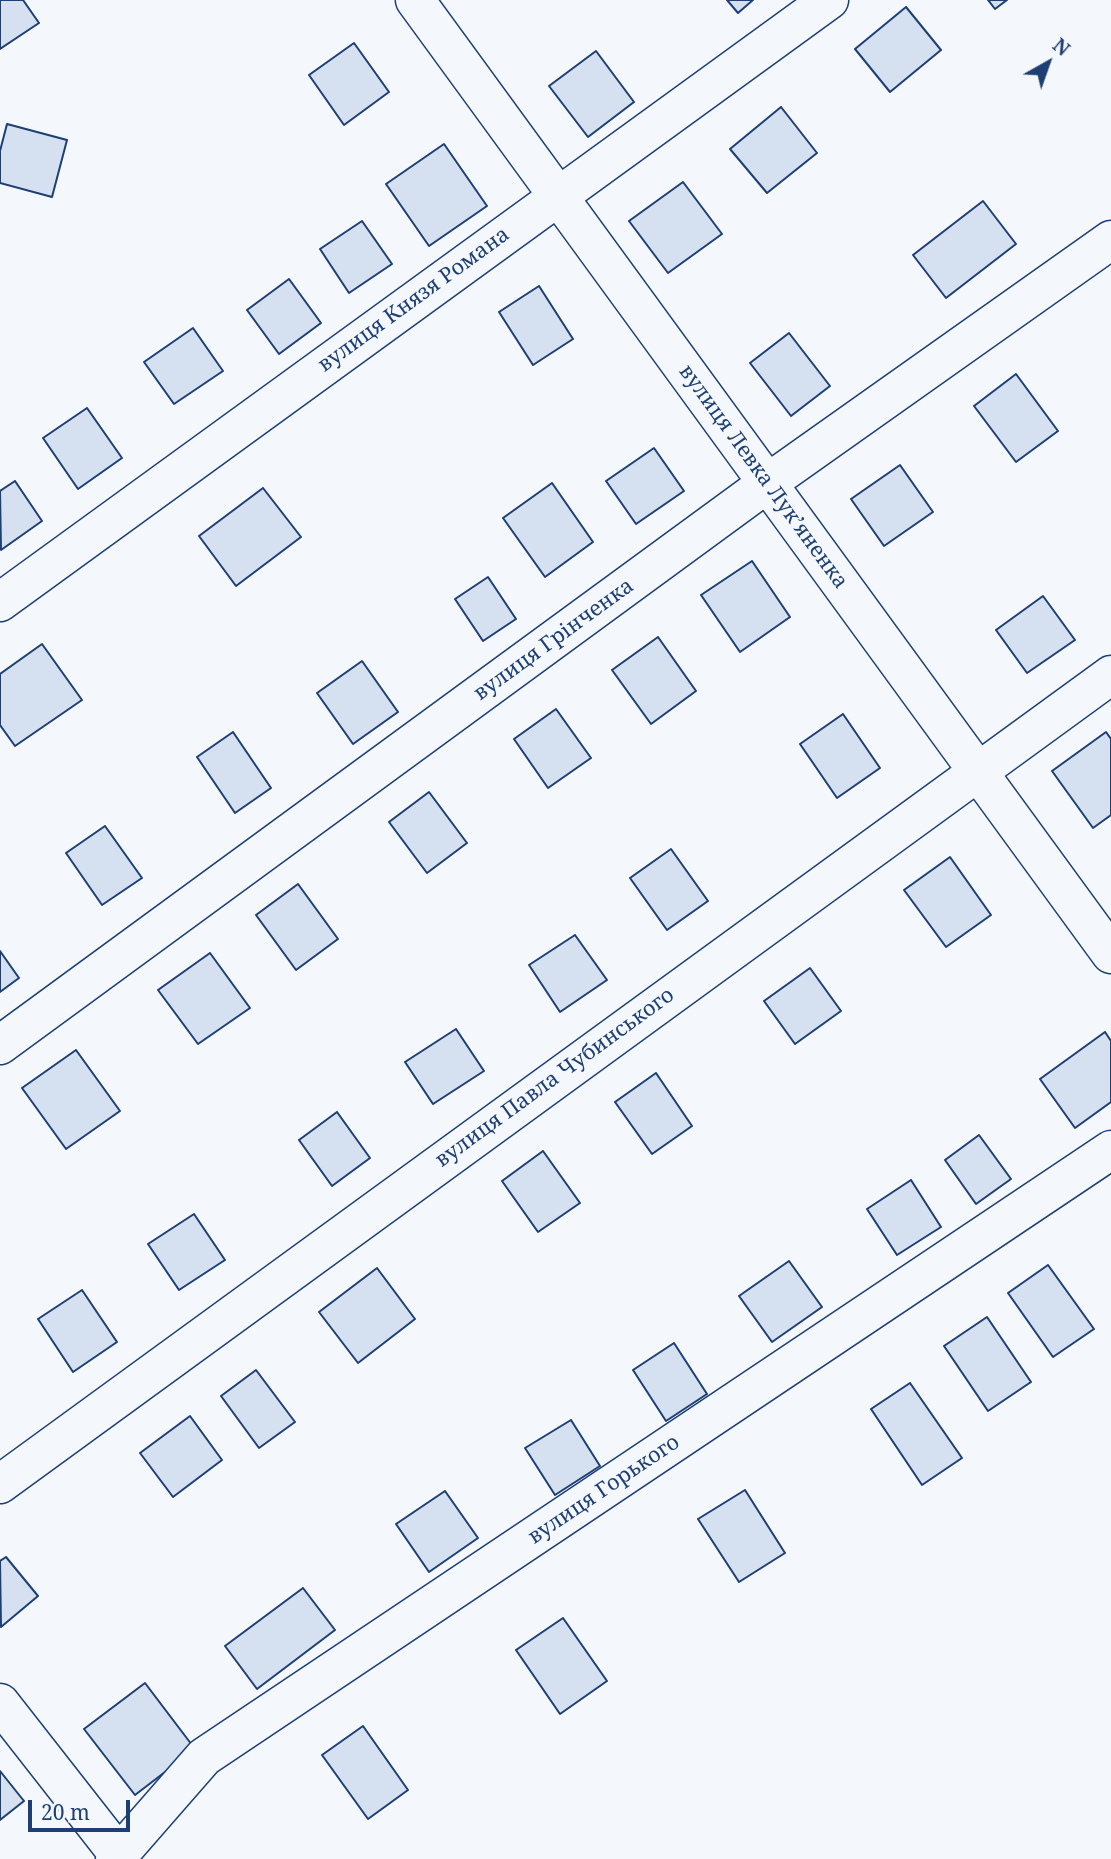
<!DOCTYPE html>
<meta charset="utf-8">
<style>
body{margin:0}
#map{position:relative;width:1111px;height:1859px;overflow:hidden;background:#f4f7fb;font-family:"Noto Serif",serif}
canvas{display:block}
.north{position:absolute;left:1013px;top:28px;width:70px;height:70px;-webkit-text-stroke:5px #f4f7fb;paint-order:stroke;rotate:40deg;font-size:19px;font-weight:700;line-height:28px;text-align:center;color:#1d3f73}
.north::after{content:'';display:block;margin:auto;width:24px;height:32px;background:#1d3f73;clip-path:polygon(50% 0,100% 100%,50% 72%,0 100%)}
.scale{position:absolute;left:28px;top:1800px;width:102px;height:32px;box-sizing:border-box;border:4px solid #1d3f73;border-top:0;padding-left:9px;font-size:21px;line-height:24px;white-space:nowrap;color:#1d3f73;-webkit-text-stroke:5px #f4f7fb;paint-order:stroke}
</style>
<div id="map">
<canvas width="1111" height="1859"></canvas>
<div class="north">N</div>
<div class="scale">20 m</div>
</div>
<script>
const ctx = document.querySelector('canvas').getContext('2d');
ctx.lineJoin = 'round';
function fill(path, color) { ctx.fillStyle = color; ctx.fill(path, 'evenodd'); }
const poly = rows => new Path2D(rows.map(r => 'M' + r).join(''));
function strokePath(path, color, width, dash) { ctx.strokeStyle = color; ctx.lineWidth = width; ctx.lineCap = dash ? 'butt' : 'round'; ctx.setLineDash(dash || []); ctx.stroke(path); }
function write(font, color, halo, rows, align = 'center') {
  ctx.font = font + ' "Noto Serif",serif'; ctx.lineWidth = 5; ctx.setLineDash([]); ctx.textBaseline = 'middle'; ctx.strokeStyle = halo; ctx.fillStyle = color; for (const [text, x, y, turn = 0] of rows) {
    ctx.save(); ctx.translate(x, y); ctx.rotate((+turn || 0) * Math.PI / 180); ctx.textAlign = isNaN(turn) ? turn : align; if (halo) ctx.strokeText(text, 0, 0); ctx.fillText(text, 0, 0); ctx.restore();
  }
}
const building = poly([
 [0,0,23,0,39,23,0,49,0,0],
 [727,0,753,0,738,13,727,0],
 [988,0,1007,0,995,9,988,0],
 [906,7,941,50,890,92,855,49,906,7],
 [354,43,389,92,344,125,309,75,354,43],
 [596,51,634,102,588,137,549,86,596,51],
 [781,107,817,153,767,193,730,149,781,107],
 [7,124,67,140,52,197,0,183,0,151,7,124],
 [444,144,487,206,429,246,386,184,444,144],
 [683,182,722,234,668,273,629,221,683,182],
 [983,201,1016,244,946,298,913,255,983,201],
 [362,221,392,264,349,293,320,249,362,221],
 [289,279,321,323,279,354,247,310,289,279],
 [539,286,573,339,533,365,499,312,539,286],
 [193,328,223,371,174,404,144,362,193,328],
 [789,333,830,386,791,416,750,363,789,333],
 [1016,374,1058,431,1016,462,974,406,1016,374],
 [87,408,122,458,78,489,43,438,87,408],
 [654,448,684,491,636,524,606,481,654,448],
 [900,465,933,512,884,546,851,499,900,465],
 [15,481,42,521,1,550,0,491,15,481],
 [552,483,593,542,545,577,503,518,552,483],
 [263,488,301,537,236,586,199,536,263,488],
 [752,561,790,617,740,652,701,595,752,561],
 [488,577,516,619,483,641,455,599,488,577],
 [1043,596,1075,640,1027,673,996,630,1043,596],
 [658,637,696,691,651,724,612,670,658,637],
 [42,644,82,700,15,746,0,725,0,674,42,644],
 [362,661,398,712,353,744,317,693,362,661],
 [556,709,591,758,548,788,514,739,556,709],
 [843,714,880,768,837,798,800,744,843,714],
 [233,732,271,788,235,813,197,757,233,732],
 [1106,732,1111,739,1111,815,1093,828,1052,771,1106,732],
 [429,792,467,843,427,873,389,822,429,792],
 [105,826,142,878,102,905,66,853,105,826],
 [671,849,708,901,667,930,630,878,671,849],
 [950,857,991,915,946,947,904,890,950,857],
 [298,884,338,939,296,970,256,915,298,884],
 [575,935,607,980,560,1012,529,965,575,935],
 [0,951,19,978,0,992,0,951],
 [210,953,250,1008,198,1044,158,990,210,953],
 [810,968,841,1011,795,1044,764,1001,810,968],
 [456,1029,484,1071,433,1104,405,1062,456,1029],
 [1105,1032,1111,1041,1111,1102,1075,1128,1040,1079,1105,1032],
 [76,1050,120,1111,66,1149,22,1088,76,1050],
 [656,1073,692,1126,652,1154,615,1102,656,1073],
 [337,1112,370,1158,332,1186,299,1140,337,1112],
 [979,1135,1011,1179,976,1204,945,1160,979,1135],
 [543,1151,580,1203,538,1232,502,1181,543,1151],
 [911,1180,941,1227,897,1255,867,1209,911,1180],
 [194,1214,225,1260,179,1290,148,1244,194,1214],
 [789,1261,822,1307,772,1342,739,1296,789,1261],
 [1048,1265,1094,1329,1053,1357,1008,1293,1048,1265],
 [377,1268,415,1319,358,1363,319,1312,377,1268],
 [82,1290,117,1342,73,1372,38,1319,82,1290],
 [987,1317,1031,1382,988,1411,944,1346,987,1317],
 [674,1343,707,1394,666,1421,633,1370,674,1343],
 [256,1370,295,1422,259,1448,221,1396,256,1370],
 [910,1383,962,1458,922,1485,871,1409,910,1383],
 [190,1416,222,1460,173,1497,140,1453,190,1416],
 [571,1420,600,1466,555,1495,525,1448,571,1420],
 [745,1490,785,1553,739,1582,698,1519,745,1490],
 [445,1491,478,1538,429,1572,396,1524,445,1491],
 [6,1557,38,1596,1,1627,0,1561,6,1557],
 [303,1588,335,1630,257,1689,225,1646,303,1588],
 [563,1618,607,1681,560,1714,516,1650,563,1618],
 [145,1683,195,1749,135,1795,84,1729,145,1683],
 [363,1726,408,1790,368,1819,322,1755,363,1726],
 [0,1771,24,1801,0,1820,0,1771]
]);
fill(building, '#d5e0f0');
strokePath(building, '#1d3f73', 2);
const minor = poly([
 [415,0,1111,954],
 [0,602,829,0],
 [0,1045,769,482,1111,240],
 [0,1484,1111,675],
 [0,1703,119,1855],
 [115,1859,204,1757,1111,1150]
]);
strokePath(minor, '#1d3f73', 41);
strokePath(minor, '#f4f7fb', 38);
write('21px', '#1d3f73', '#f4f7fb', [
 ["вулиця Князя Романа",414,300,-36],
 ["вулиця Левка Лукʼяненка",763,477,54],
 ["вулиця Грінченка",554,640,-36],
 ["вулиця Павла Чубинського",555,1078,-36],
 ["вулиця Горького",604,1490,-34]
]);
</script>
